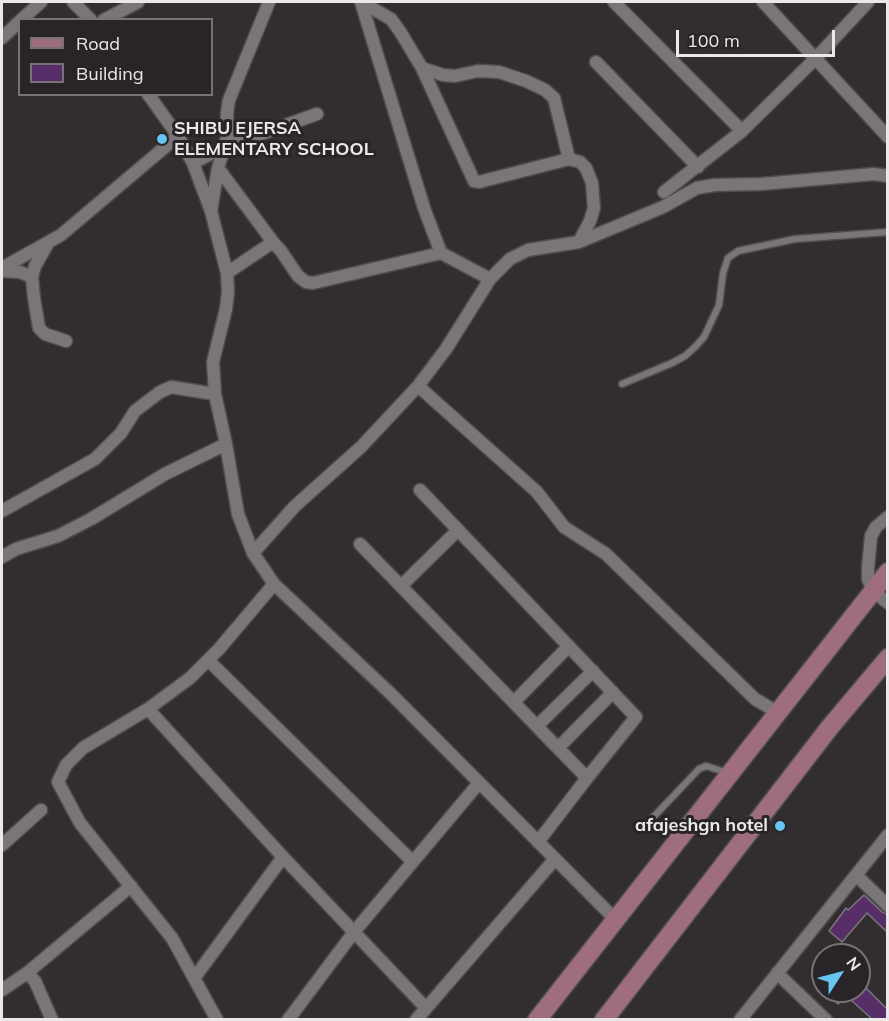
<!DOCTYPE html>
<style>
body{margin:0}
#map{position:relative;width:889px;height:1021px;overflow:hidden;background:#322e30;font-family:Mulish,sans-serif}
canvas{display:block}
.frame{position:absolute;inset:0;border:3px solid #ebe8ea;pointer-events:none}
.legend{position:absolute;left:18px;top:18px;width:195px;height:78px;box-sizing:border-box;background:#282427;border:2px solid #767275;margin:0;padding:8px 10px;list-style:none;font-size:18px;color:#ebe8ea}
.legend li{display:flex;align-items:center;gap:12px;height:30px}
.legend b{width:30px;border:2px solid #767275}
.north{position:absolute;left:811px;top:943px;width:60px;height:60px;box-sizing:border-box;background:#282427;border:2px solid #767275;border-radius:50%;rotate:54deg;font-size:16px;font-weight:700;line-height:24px;text-align:center;color:#ebe8ea}
.north::after{content:'';display:block;margin:auto;width:21px;height:27px;background:#68c4f0;clip-path:polygon(50% 0,100% 100%,50% 72%,0 100%)}
.scale{position:absolute;left:676px;top:30px;width:159px;height:27px;box-sizing:border-box;border:3px solid #ebe8ea;border-top:0;padding-left:8px;font-size:18px;line-height:21px;white-space:nowrap;color:#ebe8ea;-webkit-text-stroke:4px #282427;paint-order:stroke}
</style>
<div id="map">
<canvas width="889" height="1021"></canvas>
<div class="frame"></div>
<ul class="legend">
<li><b style="height:8px;background:#9e6e7f"></b>Road</li>
<li><b style="height:16px;background:#582e68"></b>Building</li>
</ul>
<div class="north">N</div>
<div class="scale">100 m</div>
</div>
<script>
const ctx = document.querySelector('canvas').getContext('2d');
ctx.lineJoin = 'round';
function fill(path, color) { ctx.fillStyle = color; ctx.fill(path, 'evenodd'); }
const poly = rows => new Path2D(rows.map(r => 'M' + r).join(''));
function strokePath(path, color, width, dash) { ctx.strokeStyle = color; ctx.lineWidth = width; ctx.lineCap = dash ? 'butt' : 'round'; ctx.setLineDash(dash || []); ctx.stroke(path); }
function write(font, color, halo, rows, align = 'center') {
  ctx.font = font + ' Mulish,sans-serif'; ctx.lineWidth = 6; ctx.setLineDash([]); ctx.textBaseline = 'middle'; ctx.strokeStyle = halo; ctx.fillStyle = color; for (const [text, x, y, turn = 0] of rows) {
    ctx.save(); ctx.translate(x, y); ctx.rotate((+turn || 0) * Math.PI / 180); ctx.textAlign = isNaN(turn) ? turn : align; if (halo) ctx.strokeText(text, 0, 0); ctx.fillText(text, 0, 0); ctx.restore();
  }
}
const building = poly([
 [864,895,882,912,888,914,888,933,867,913,842,942,829,931,846,908,848,910,864,895],
 [823,967,823,988,812,977,823,967],
 [865,987,888,1010,888,1020,873,1020,851,1000,865,987],
 [826,991,852,991,838,1004,826,991]
]);
fill(building, '#582e68');
strokePath(building, '#7b787c', 1.5);
const lane = poly([
 [622,384,672,363,685,356,696,346,704,337,719,305,723,273,728,258,738,251,795,239,888,232],
 [643,828,699,769,706,766,728,773]
]);
const street = poly([
 [73,2,91,20],
 [361,2,391,19,401,33,422,68,474,181,479,182,569,159,580,162,586,168,592,183,594,208,590,221,579,242],
 [361,2,424,208,441,253,490,279],
 [614,2,742,131],
 [763,2,888,137],
 [21,20,41,2],
 [104,20,138,2],
 [2,38,20,21],
 [596,62,698,167],
 [422,68,443,75,455,76,478,71,499,72,526,81,545,90,554,98,569,159],
 [148,94,178,136,193,163,211,211],
 [193,163,224,147,317,114],
 [218,168,211,211,227,273],
 [664,192,742,131,815,59,868,2],
 [273,242,281,251,298,276,306,282,313,283,441,253],
 [47,245,35,266,32,277,34,298,39,328,45,334,66,341],
 [2,268,61,235,178,136],
 [2,271,20,272,32,277],
 [418,386,537,492,564,527,606,554,755,699,777,712],
 [420,490,636,717,587,778],
 [2,511,95,459,121,433,135,411,160,392,171,387,215,394],
 [888,517,876,527,871,536,868,568,868,579,873,591,888,603],
 [360,544,587,778,538,842],
 [253,553,295,506,361,447,418,386,446,349,490,279,510,259,528,250,579,242,663,207,697,188,714,185,762,184,874,174,888,176],
 [2,557,16,549,58,536,91,519,165,474,226,444],
 [274,584,391,694,615,919],
 [401,586,458,530],
 [208,660,413,862],
 [514,702,569,646],
 [148,709,283,857,425,1007],
 [537,726,593,671],
 [558,748,613,692],
 [2,845,41,810],
 [856,875,888,906],
 [27,973,131,886],
 [777,973,826,1020],
 [195,977,283,857],
 [2,990,27,973,35,981,52,1020],
 [217,1020,172,938,80,823,58,782,66,765,83,748,148,709,190,678,219,649,274,584,253,553,238,514,226,444,215,394,213,362,226,309,228,292,227,273,273,242,218,168,227,138,227,113,229,100,269,2],
 [288,1020,354,932,479,783],
 [416,1020,555,859],
 [740,1020,888,835]
]);
const primary = poly([
 [537,1020,888,572],
 [604,1020,830,727,888,658]
]);
strokePath(lane, '#504d4f', 9);
strokePath(street, '#504d4f', 15);
strokePath(primary, '#504d4f', 21);
strokePath(lane, '#7a7578', 6);
strokePath(street, '#7a7578', 12);
strokePath(primary, '#9e6e7f', 18);
for (const [x, y, r, color] of [
 [162,139,6,"#68c4f0"],
 [780,826,6,"#68c4f0"]
]) { const dot = new Path2D(); dot.arc(x, y, r, 0, 2 * Math.PI); ctx.fillStyle = color; ctx.fill(dot); strokePath(dot, '#282427', 2); }
write('bold 18px', '#ebe8ea', '#282427', [
 ["SHIBU EJERSA",174,129],
 ["ELEMENTARY SCHOOL",174,150],
 ["afajeshgn hotel",768,826,"right"]
], 'left');
</script>
